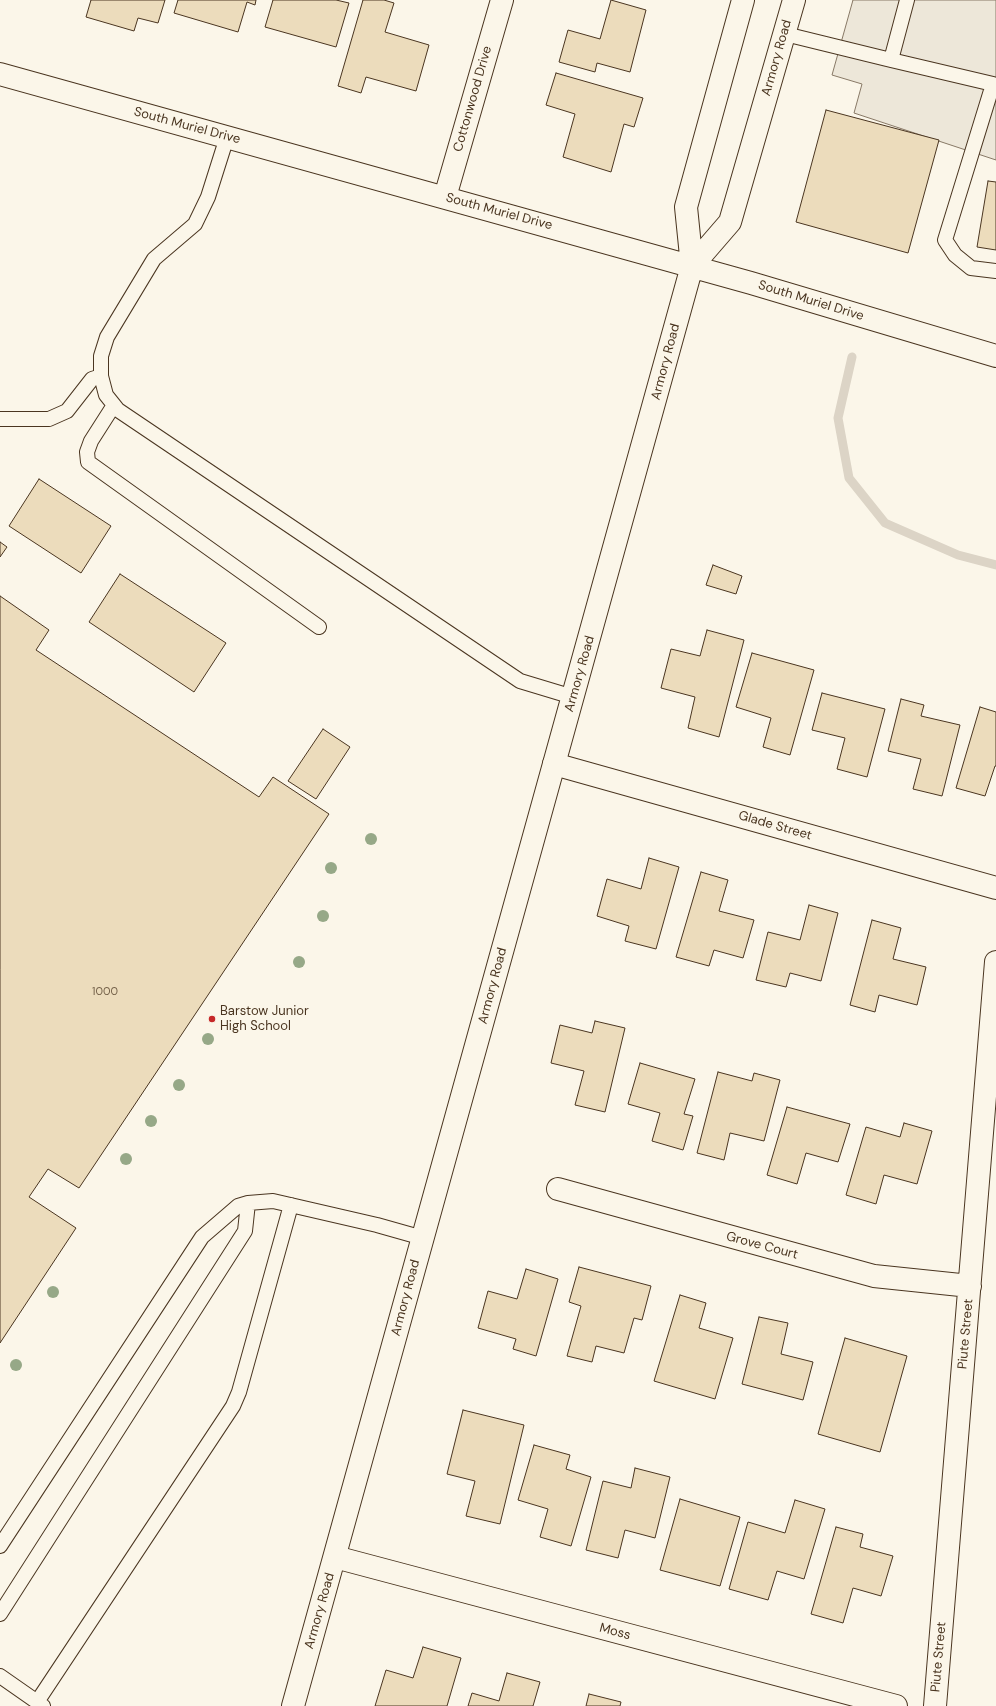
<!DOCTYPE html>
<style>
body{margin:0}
canvas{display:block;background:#fbf6e9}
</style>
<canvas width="996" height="1706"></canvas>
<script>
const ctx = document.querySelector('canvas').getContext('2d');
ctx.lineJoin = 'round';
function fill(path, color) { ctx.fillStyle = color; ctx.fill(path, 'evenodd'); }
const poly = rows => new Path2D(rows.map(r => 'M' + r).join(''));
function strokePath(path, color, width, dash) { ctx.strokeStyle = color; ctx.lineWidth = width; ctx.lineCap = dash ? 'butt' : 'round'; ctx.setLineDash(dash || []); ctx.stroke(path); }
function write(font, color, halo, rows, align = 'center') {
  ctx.font = font + ' "DM Sans",sans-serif'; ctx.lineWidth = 3; ctx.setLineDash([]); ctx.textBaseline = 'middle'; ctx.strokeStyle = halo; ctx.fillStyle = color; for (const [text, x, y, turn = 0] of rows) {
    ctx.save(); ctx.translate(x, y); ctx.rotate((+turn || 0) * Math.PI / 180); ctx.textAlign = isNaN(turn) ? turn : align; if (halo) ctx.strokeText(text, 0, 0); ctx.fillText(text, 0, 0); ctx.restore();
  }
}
const parking = poly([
 [853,0,996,0,996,160,854,113,862,84,832,75,853,0]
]);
fill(parking, '#ede7d9');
strokePath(parking, '#887966', 1);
strokePath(poly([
 [852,357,838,418,849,478,885,523,958,555,996,565]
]), '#dcd4c6', 9);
const building = poly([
 [91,0,165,0,158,23,138,18,134,31,86,17,91,0],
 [178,0,256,0,255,5,247,2,238,32,174,13,178,0],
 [273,0,336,0,349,3,336,47,265,27,273,0],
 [363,0,384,0,394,3,385,32,429,45,416,91,366,77,361,93,338,86,363,0],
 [611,0,646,10,630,72,597,63,595,72,559,62,568,30,600,39,611,0],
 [556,73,643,98,634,127,624,124,611,172,563,157,575,114,546,105,556,73],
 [826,110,939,140,908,253,796,222,826,110],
 [988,181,996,182,996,250,977,247,988,181],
 [39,479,111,526,81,573,9,526,39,479],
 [0,542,7,547,0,557,0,542],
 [713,565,742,576,736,594,706,585,713,565],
 [120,574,226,643,194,692,89,622,120,574],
 [0,596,49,630,36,650,259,797,273,777,329,814,79,1188,48,1169,29,1197,76,1228,0,1343,0,596],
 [707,630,744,640,719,737,688,728,695,697,661,688,671,649,700,656,707,630],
 [752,653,814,670,790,755,763,747,771,718,736,707,752,653],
 [822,693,885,709,867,777,837,769,845,738,812,730,822,693],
 [901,699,924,705,921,716,960,725,942,796,913,789,921,759,888,751,901,699],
 [980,707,996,712,996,766,995,766,985,796,956,788,980,707],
 [323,729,350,747,316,799,288,781,323,729],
 [649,858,679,867,656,949,625,941,629,926,597,916,607,879,641,889,649,858],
 [701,872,728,880,719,911,754,920,743,958,714,950,709,966,676,957,701,872],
 [809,905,838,913,821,981,790,973,786,987,756,980,768,932,800,940,809,905],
 [872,920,901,928,893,959,926,967,917,1005,879,995,875,1012,850,1005,872,920],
 [595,1021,625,1028,605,1112,575,1105,584,1071,551,1063,560,1025,592,1033,595,1021],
 [640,1063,695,1079,684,1114,693,1116,683,1150,652,1141,660,1113,628,1104,640,1063],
 [718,1072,752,1081,754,1073,780,1080,764,1141,730,1133,724,1160,697,1153,718,1072],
 [787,1107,850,1124,838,1162,806,1153,797,1184,767,1175,787,1107],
 [904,1123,932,1131,917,1184,884,1175,876,1204,846,1195,866,1127,900,1137,904,1123],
 [579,1267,651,1286,642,1320,634,1318,624,1353,596,1346,592,1362,567,1356,581,1306,569,1302,579,1267],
 [526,1269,558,1279,536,1356,513,1349,516,1339,478,1328,488,1291,517,1299,526,1269],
 [680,1295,706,1303,699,1328,733,1338,715,1399,654,1381,680,1295],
 [759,1317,788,1323,781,1354,813,1362,803,1400,742,1384,759,1317],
 [845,1338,907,1356,880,1452,818,1434,845,1338],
 [463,1410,524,1425,500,1524,466,1516,475,1481,447,1474,463,1410],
 [534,1445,570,1455,566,1469,591,1477,571,1546,540,1537,548,1509,518,1500,534,1445],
 [635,1468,670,1477,655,1538,625,1530,618,1558,586,1550,603,1481,631,1488,635,1468],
 [680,1499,740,1517,720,1586,660,1570,680,1499],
 [795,1500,825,1509,804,1579,777,1571,768,1600,729,1589,748,1522,785,1533,795,1500],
 [836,1527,863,1534,860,1547,893,1556,881,1596,853,1588,843,1623,811,1614,836,1527],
 [423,1647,461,1658,447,1706,375,1706,386,1670,413,1678,423,1647],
 [507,1673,540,1682,533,1706,468,1706,472,1693,499,1701,507,1673],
 [589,1694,621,1702,620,1706,586,1706,589,1694]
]);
fill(building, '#ecdcbc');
strokePath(building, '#4a3520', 1);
const lane = poly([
 [907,0,891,60,993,84,945,240,955,255,971,268,996,271],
 [785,34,891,60],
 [227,137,208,197,195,224,154,259,107,337,101,356,101,376,106,395,118,410,520,681,573,697],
 [114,405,91,441,87,452,88,462,319,627],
 [0,419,49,419,67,411,92,379,101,376],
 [0,1546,202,1237,238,1206,248,1203,273,1201,377,1225,423,1238],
 [0,1614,245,1231,248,1203],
 [0,1676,43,1706],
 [37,1702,233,1406,239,1392,291,1205]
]);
const street = poly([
 [445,197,502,0],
 [554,764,996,888],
 [558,1189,874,1276,970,1286],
 [335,1557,896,1706],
 [935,1706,996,962]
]);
const secondary = poly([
 [0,74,751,283,996,356],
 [692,266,730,222,794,0],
 [293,1706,692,266,686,207,743,0]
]);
strokePath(lane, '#4a3520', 16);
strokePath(street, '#4a3520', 24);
strokePath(secondary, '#4a3520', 24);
strokePath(lane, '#fbf6e9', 14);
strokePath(street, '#fbf6e9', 22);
strokePath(secondary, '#fbf6e9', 22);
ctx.fillStyle = '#96a887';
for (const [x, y] of [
 [371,839],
 [331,868],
 [323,916],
 [299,962],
 [208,1039],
 [179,1085],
 [151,1121],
 [126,1159],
 [53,1292],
 [16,1365]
]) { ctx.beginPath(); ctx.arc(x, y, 6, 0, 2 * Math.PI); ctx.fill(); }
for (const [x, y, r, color] of [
 [212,1019,4,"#c62828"]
]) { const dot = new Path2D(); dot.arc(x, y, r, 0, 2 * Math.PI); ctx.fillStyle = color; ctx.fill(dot); strokePath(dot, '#fbf6e9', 1.5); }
write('11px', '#725f47', null, [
 ["1000",105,992]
]);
write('13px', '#4a3520', '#fbf6e9', [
 ["Armory Road",777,58,-74],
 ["Cottonwood Drive",473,99,-74],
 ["South Muriel Drive",187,126,15],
 ["South Muriel Drive",499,212,15],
 ["South Muriel Drive",811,301,17],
 ["Armory Road",666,362,-75],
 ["Armory Road",580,674,-74],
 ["Glade Street",775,826,16],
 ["Armory Road",493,986,-75],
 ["Grove Court",762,1246,15],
 ["Armory Road",406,1298,-75],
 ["Piute Street",966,1334,-85],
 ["Armory Road",320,1611,-74],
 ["Moss",615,1632,15],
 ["Piute Street",939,1657,-85]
]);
write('13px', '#4a3520', '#fbf6e9', [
 ["Barstow Junior",220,1012],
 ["High School",220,1027]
], 'left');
</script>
